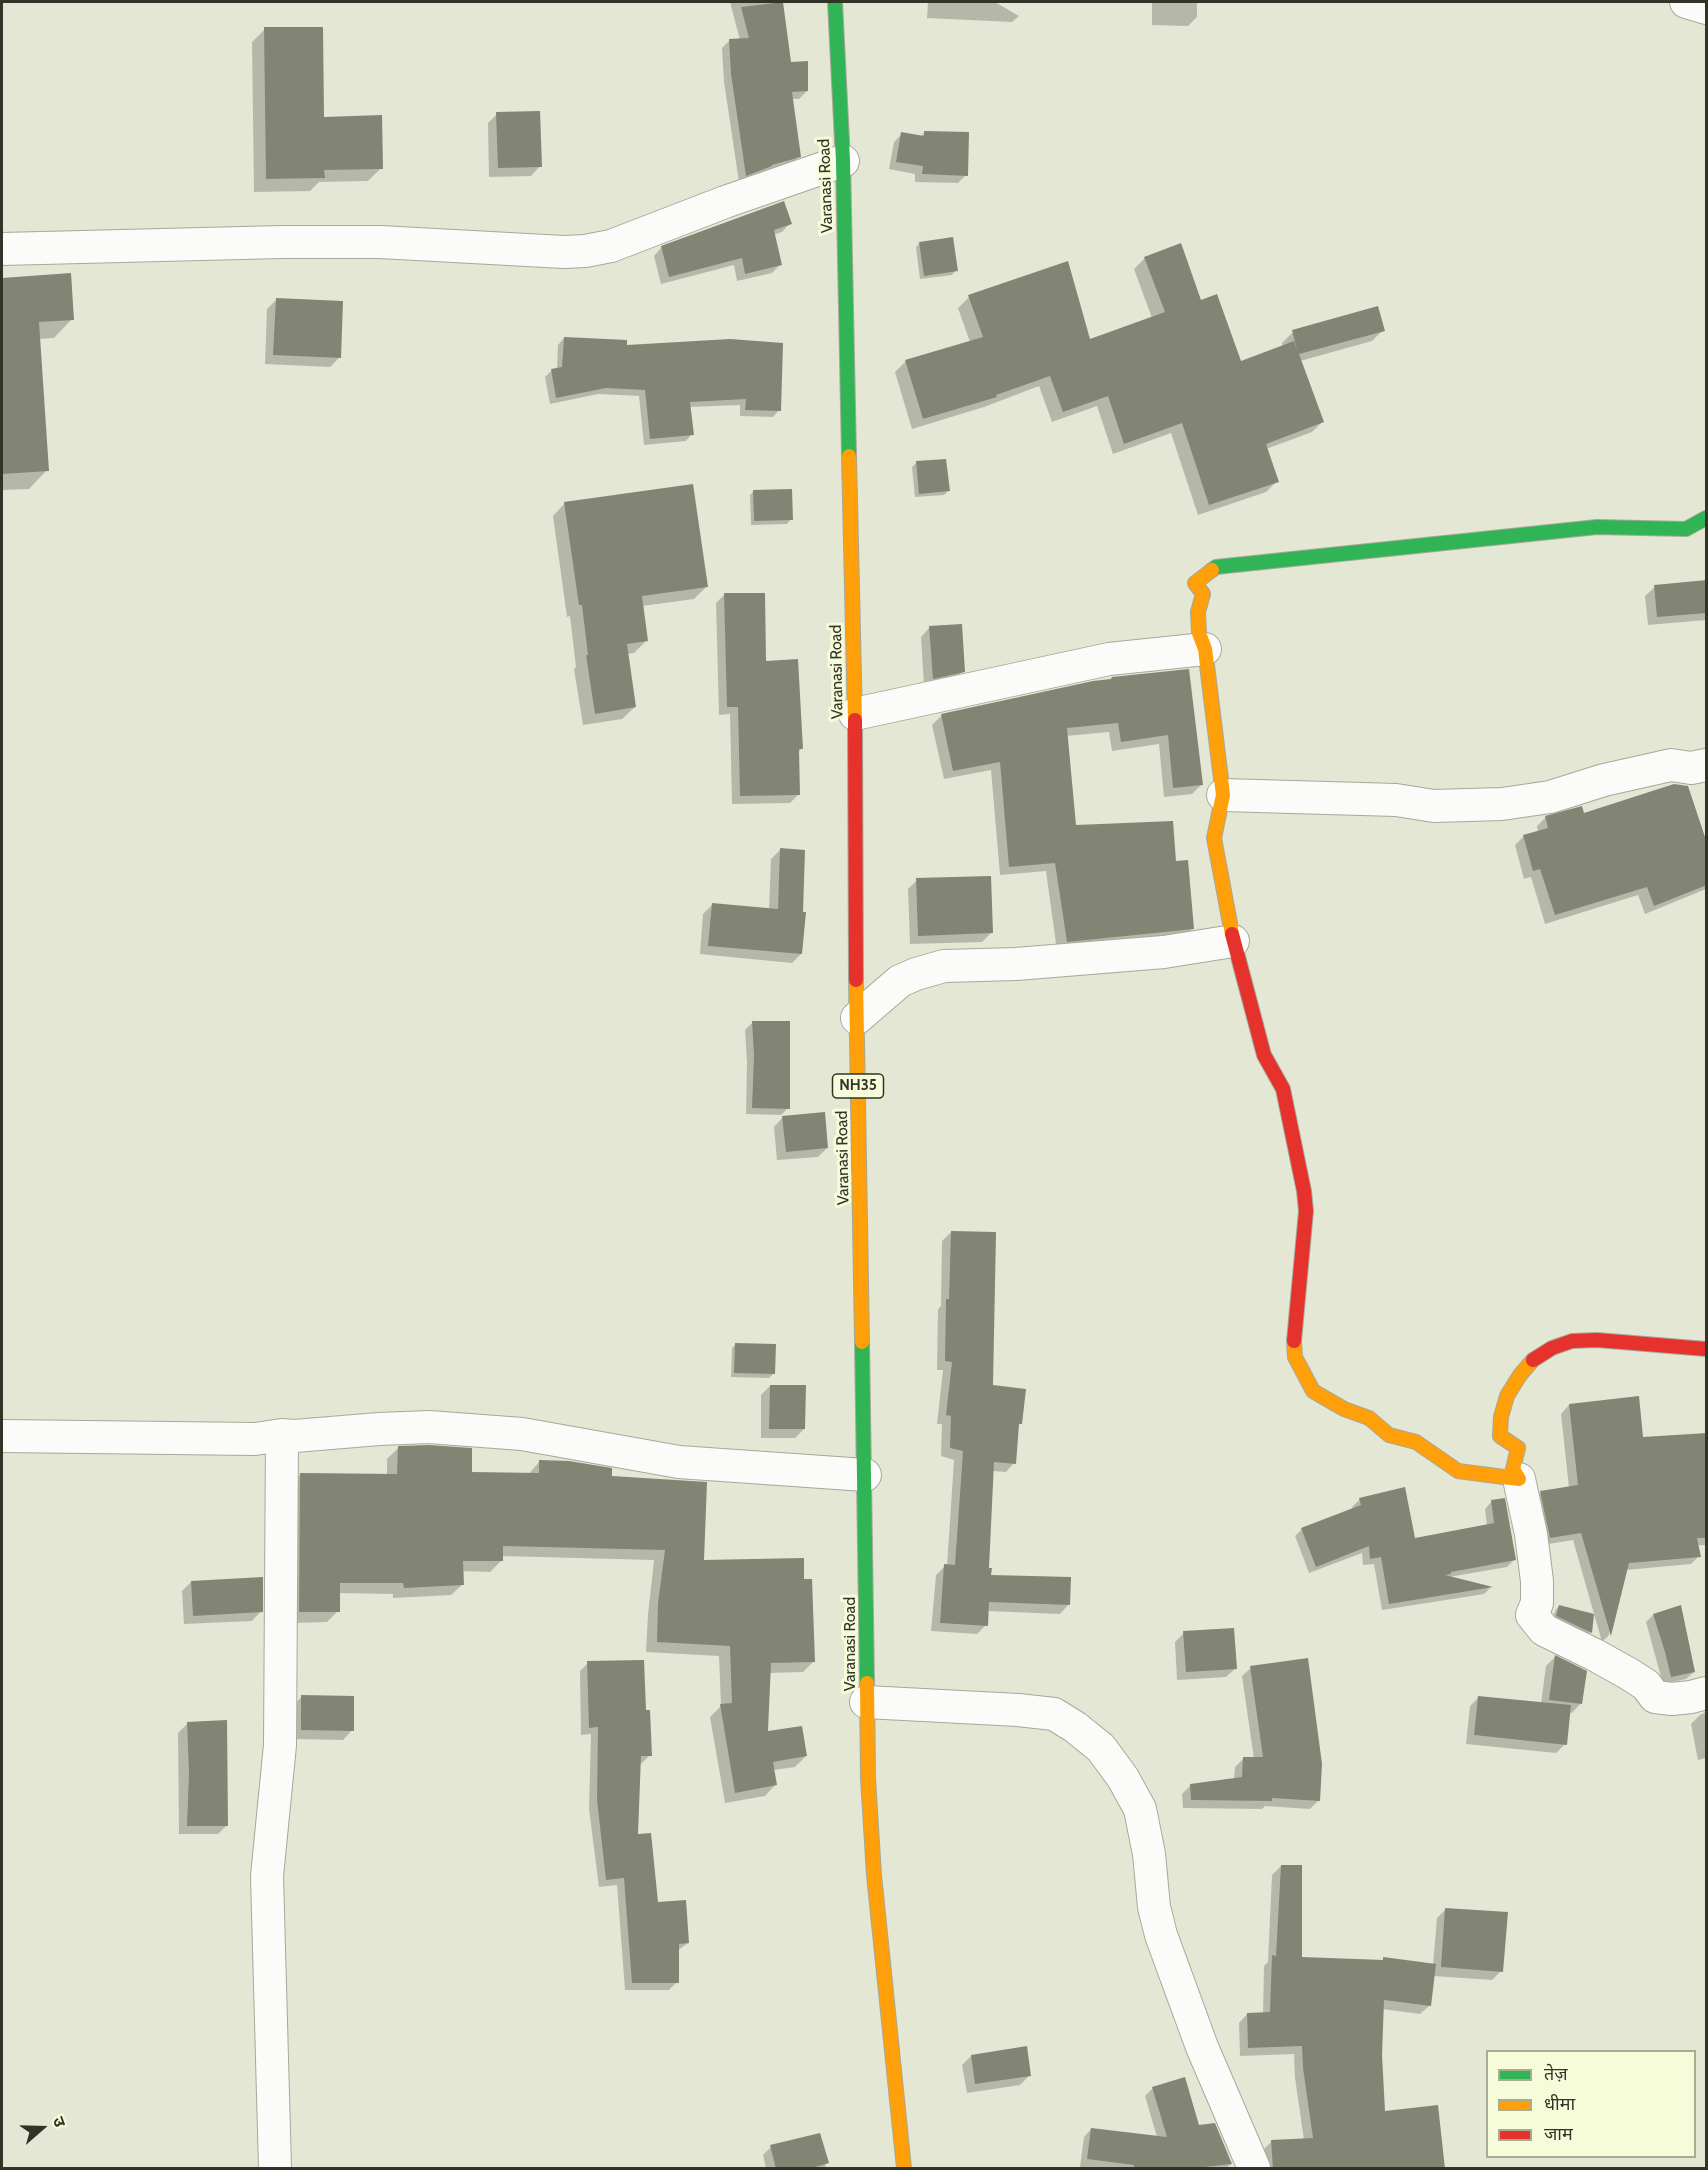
<!DOCTYPE html>
<meta charset="utf-8">
<style>
body{margin:0}
#map{position:relative;width:1708px;height:2170px;overflow:hidden;background:#e3e7d4;font-family:Cabin,"Noto Sans Devanagari",sans-serif}
canvas{display:block}
.frame{position:absolute;inset:0;border:3px solid #323427;pointer-events:none}
.legend{position:absolute;left:1486px;top:2050px;width:210px;height:108px;box-sizing:border-box;background:#f6fcd9;border:2px solid #a8ac92;margin:0;padding:8px 10px;list-style:none;font-size:18px;color:#323427}
.legend li{display:flex;align-items:center;gap:12px;height:30px}
.legend b{width:30px;border:2px solid #a8ac92}
.north{position:absolute;left:12px;top:2098px;width:60px;height:60px;-webkit-text-stroke:4px #f6fcd9;paint-order:stroke;rotate:70deg;font-size:16px;font-weight:700;line-height:24px;text-align:center;color:#323427}
.north::after{content:'';display:block;margin:auto;width:21px;height:27px;background:#323427;clip-path:polygon(50% 0,100% 100%,50% 72%,0 100%)}
</style>
<div id="map">
<canvas width="1708" height="2170"></canvas>
<div class="frame"></div>
<ul class="legend">
<li><b style="height:8px;background:#30b455"></b>तेज़</li>
<li><b style="height:8px;background:#ff9f0a"></b>धीमा</li>
<li><b style="height:8px;background:#e5322d"></b>जाम</li>
</ul>
<div class="north">उ</div>
</div>
<script>
const ctx = document.querySelector('canvas').getContext('2d');
ctx.lineJoin = 'round';
function fill(path, color) { ctx.fillStyle = color; ctx.fill(path, 'evenodd'); }
const poly = rows => new Path2D(rows.map(r => 'M' + r).join(''));
function strokePath(path, color, width, dash) { ctx.strokeStyle = color; ctx.lineWidth = width; ctx.lineCap = dash ? 'butt' : 'round'; ctx.setLineDash(dash || []); ctx.stroke(path); }
function write(font, color, halo, rows, align = 'center') {
  ctx.font = font + ' Cabin,sans-serif'; ctx.lineWidth = 6; ctx.setLineDash([]); ctx.textBaseline = 'middle'; ctx.strokeStyle = halo; ctx.fillStyle = color; for (const [text, x, y, turn = 0] of rows) {
    ctx.save(); ctx.translate(x, y); ctx.rotate((+turn || 0) * Math.PI / 180); ctx.textAlign = isNaN(turn) ? turn : align; if (halo) ctx.strokeText(text, 0, 0); ctx.fillText(text, 0, 0); ctx.restore();
  }
}
fill(poly([
 [730,2,782,2,790,63,807,91,799,99,791,99,799,156,792,164,766,171,739,182,724,82,722,48,730,40,740,40],
 [928,2,995,2,1019,16,1012,22,927,18],
 [1152,2,1197,2,1197,17,1188,26,1152,25],
 [265,29,322,118,381,168,368,181,319,182,310,191,254,192,252,42],
 [497,114,540,166,531,176,489,177,488,123],
 [924,133,966,175,958,183,915,182,915,174,889,169,894,142,902,134,920,137],
 [790,223,782,232,773,235,780,265,772,273,737,281,734,265,661,284,654,256,662,247],
 [920,243,956,270,952,275,920,279,916,247],
 [1145,258,1200,301,1240,363,1283,347,1282,343,1293,332,1383,330,1372,341,1300,361,1323,421,1312,432,1266,449,1277,481,1266,492,1198,515,1171,433,1113,454,1097,406,1052,422,1039,386,984,407,912,429,895,372,906,361,970,342,958,308,969,297,1089,341,1152,318,1134,269],
 [70,274,72,319,54,338,38,339,47,470,29,489,2,490,2,279],
 [276,300,339,358,330,367,265,364,267,309],
 [564,338,625,347,779,410,773,417,740,416,740,405,689,407,692,434,686,441,644,445,639,396,598,394,550,404,545,377,552,370,557,369,558,345],
 [916,463,948,491,944,495,915,497,912,467],
 [754,491,791,519,787,524,751,525,750,495],
 [565,503,706,587,694,599,642,606,646,641,634,653,627,654,635,707,622,719,583,725,574,669,576,667,570,616,567,617,553,516],
 [1706,582,1706,620,1648,625,1645,596,1655,587],
 [724,595,765,663,801,749,798,752,799,794,790,803,732,804,730,714,719,715,716,603],
 [930,627,963,671,954,680,924,687,921,637],
 [1187,670,1201,785,1192,794,1164,797,1159,744,1112,751,1109,732,1066,736,1075,827,1174,863,1193,928,1183,938,1057,951,1046,871,1000,875,991,770,944,779,932,725,942,715],
 [1583,815,1706,859,1706,889,1645,914,1638,895,1545,924,1531,877,1524,879,1515,845,1524,836,1538,832,1537,826,1546,817],
 [780,850,801,954,792,963,700,954,703,914,712,905,769,910,771,859],
 [917,880,991,933,982,942,910,944,908,889],
 [752,1023,788,1108,781,1115,746,1114,747,1063,745,1030],
 [783,1117,827,1148,818,1157,777,1160,774,1127],
 [951,1232,992,1387,1021,1423,1017,1427,1014,1463,1006,1472,992,1471,987,1569,990,1576,1068,1605,1060,1614,987,1611,986,1625,977,1634,931,1631,936,1575,945,1566,947,1566,954,1460,941,1456,942,1424,937,1424,943,1370,937,1370,938,1309,941,1306,942,1241],
 [736,1344,774,1373,769,1378,731,1377,732,1348],
 [770,1386,804,1429,795,1438,761,1438,761,1395],
 [1569,1405,1642,1439,1706,1434,1706,1545,1697,1545,1699,1556,1691,1564,1626,1570,1609,1635,1602,1642,1573,1540,1542,1545,1533,1501,1541,1493,1569,1488,1561,1414],
 [398,1448,470,1474,528,1475,539,1462,611,1477,702,1562,803,1581,814,1661,803,1672,769,1673,766,1733,806,1756,795,1767,773,1770,775,1785,765,1796,725,1803,710,1717,721,1706,719,1656,646,1652,648,1615,654,1560,501,1556,501,1561,490,1572,462,1571,462,1585,451,1595,393,1598,393,1594,338,1593,338,1611,327,1622,289,1623,289,1486,300,1475,387,1475,387,1459],
 [1360,1499,1414,1540,1487,1525,1485,1509,1492,1501,1515,1559,1507,1567,1449,1577,1490,1588,1484,1594,1382,1610,1374,1564,1363,1565,1362,1553,1309,1573,1295,1536,1302,1529,1353,1509,1352,1507],
 [191,1582,261,1611,252,1621,184,1624,182,1591],
 [1559,1606,1592,1615,1590,1633,1586,1637,1552,1620,1555,1611],
 [1653,1615,1694,1672,1686,1679,1663,1684,1646,1622],
 [1184,1633,1236,1668,1226,1677,1177,1680,1175,1642],
 [1555,1657,1581,1703,1572,1713,1569,1712,1565,1744,1556,1753,1466,1744,1470,1706,1479,1697,1541,1704,1546,1666],
 [588,1663,644,1712,650,1755,642,1763,639,1764,637,1836,657,1903,688,1943,677,1951,677,1982,669,1990,625,1990,617,1885,599,1887,589,1809,591,1734,581,1735,580,1671],
 [1251,1668,1319,1800,1310,1809,1265,1806,1262,1809,1183,1808,1182,1794,1191,1785,1234,1779,1235,1767,1243,1759,1254,1759,1242,1676],
 [302,1697,352,1730,343,1740,292,1739,292,1706],
 [1706,1712,1706,1758,1698,1760,1691,1724,1700,1715],
 [187,1724,227,1825,218,1834,179,1834,178,1733],
 [1281,1866,1301,1958,1380,1962,1384,1959,1433,1965,1437,1918,1446,1909,1501,1971,1492,1980,1433,1976,1429,2006,1420,2014,1382,2009,1380,2055,1384,2113,1443,2168,1264,2168,1263,2150,1272,2141,1304,2140,1295,2078,1294,2054,1240,2056,1239,2023,1247,2014,1263,2013,1264,1966,1268,1962,1272,1875],
 [971,2056,1030,2075,1020,2085,967,2093,962,2065],
 [1153,2088,1198,2126,1231,2164,1226,2168,1096,2168,1080,2167,1084,2137,1091,2129,1157,2137,1145,2096],
 [771,2147,827,2163,825,2165,826,2168,766,2168,763,2155]
]), '#0003');
fill(poly([
 [783,2,791,62,808,61,808,91,792,92,801,157,772,165,772,166,746,176,731,74,729,39,749,38,741,7],
 [264,27,323,27,324,117,382,115,383,169,324,170,325,178,266,179],
 [540,111,542,167,498,168,496,112],
 [924,131,969,132,968,176,922,174,923,166,896,162,901,132,924,136],
 [784,201,792,224,774,230,782,265,745,274,742,258,669,277,661,246],
 [953,237,958,271,924,276,919,242],
 [1181,243,1201,300,1217,294,1241,361,1294,341,1297,350,1292,330,1378,306,1385,331,1299,354,1324,422,1266,444,1279,482,1209,505,1182,423,1124,444,1108,396,1063,412,1050,376,996,395,997,397,923,419,905,360,983,337,968,295,1068,261,1090,339,1165,312,1144,257],
 [71,273,74,320,39,322,49,471,2,474,2,278],
 [276,298,343,301,341,358,273,355],
 [564,337,627,340,627,345,730,339,783,343,781,411,745,410,746,399,690,402,694,435,650,439,645,390,606,388,556,398,551,369,562,367],
 [946,459,950,491,919,494,916,461],
 [693,484,708,587,642,596,648,641,627,644,636,707,595,714,586,655,588,655,582,605,579,605,564,502],
 [792,489,793,520,754,521,753,490],
 [1707,580,1707,613,1657,617,1654,585],
 [724,593,765,593,766,661,798,659,803,749,799,749,800,795,740,796,738,707,727,707],
 [962,624,965,672,933,679,929,626],
 [1189,669,1203,785,1173,788,1168,735,1121,742,1118,723,1067,728,1076,825,1173,821,1176,861,1188,860,1194,929,1067,942,1055,863,1009,867,1000,762,953,771,941,714,1093,681,1111,679,1112,677],
 [1674,784,1688,786,1707,843,1707,885,1654,906,1647,887,1555,915,1540,869,1533,871,1523,835,1548,828,1545,816,1582,806,1584,813],
 [780,848,805,850,803,912,806,912,802,954,708,946,712,903,778,909],
 [991,876,993,933,918,936,916,878],
 [752,1021,790,1021,790,1109,752,1108,754,1055],
 [825,1112,828,1148,786,1152,782,1116],
 [951,1231,996,1232,993,1385,1026,1389,1022,1424,1019,1424,1016,1464,994,1462,989,1568,992,1568,991,1575,1071,1577,1070,1605,989,1602,988,1626,940,1623,944,1564,955,1565,963,1451,950,1448,951,1416,946,1415,952,1362,945,1361,946,1299,949,1299],
 [735,1343,776,1344,775,1374,734,1373],
 [770,1385,806,1385,805,1429,769,1429],
 [1639,1396,1643,1437,1707,1433,1707,1538,1697,1538,1701,1557,1629,1563,1611,1636,1581,1533,1550,1538,1540,1491,1578,1485,1569,1404],
 [429,1445,472,1448,472,1472,539,1473,539,1460,569,1461,612,1468,612,1476,707,1482,704,1560,804,1558,804,1579,812,1579,815,1662,771,1663,768,1731,802,1726,807,1756,773,1762,777,1785,735,1793,720,1704,732,1703,730,1646,657,1642,658,1603,665,1550,503,1546,503,1561,463,1561,464,1585,404,1588,403,1583,340,1583,340,1612,299,1612,300,1473,397,1474,398,1446],
 [1405,1487,1415,1538,1494,1523,1491,1500,1505,1498,1516,1560,1451,1572,1451,1574,1445,1575,1493,1587,1389,1604,1381,1557,1370,1559,1369,1546,1316,1567,1301,1528,1361,1505,1359,1498],
 [263,1577,263,1612,193,1616,191,1581],
 [1559,1605,1594,1614,1592,1633,1556,1616],
 [1681,1605,1695,1672,1671,1677,1665,1652,1653,1614],
 [1234,1628,1237,1669,1186,1672,1183,1631],
 [1555,1655,1587,1671,1582,1704,1549,1700],
 [1308,1658,1322,1764,1320,1801,1272,1798,1272,1801,1191,1800,1190,1784,1242,1777,1243,1757,1263,1757,1250,1666],
 [644,1660,646,1710,650,1710,652,1756,641,1756,638,1834,651,1833,658,1902,686,1900,689,1943,679,1944,679,1983,632,1983,624,1878,606,1880,597,1800,598,1727,589,1728,587,1661],
 [301,1695,354,1696,354,1731,301,1730],
 [1478,1696,1571,1705,1567,1745,1474,1735],
 [227,1720,228,1826,187,1826,189,1773,187,1722],
 [1281,1865,1302,1865,1302,1957,1383,1960,1383,1957,1436,1964,1431,2006,1384,2000,1382,2055,1385,2111,1438,2105,1445,2169,1273,2169,1271,2140,1313,2138,1303,2068,1302,2046,1248,2048,1247,2013,1270,2012,1272,1955,1276,1956],
 [1445,1908,1508,1912,1503,1972,1441,1967],
 [1027,2046,1031,2076,975,2084,971,2055],
 [1185,2077,1199,2125,1215,2123,1232,2164,1187,2169,1134,2169,1134,2165,1087,2159,1091,2128,1167,2137,1152,2087],
 [820,2133,829,2163,808,2169,776,2169,770,2145]
]), '#828573');
const street = poly([
 [1686,2,1706,8],
 [2,249,282,242,380,242,564,252,585,251,611,246,725,202,843,161],
 [855,714,1109,659,1205,649],
 [1223,795,1396,800,1434,806,1502,804,1550,797,1604,780,1671,765,1691,768,1706,765],
 [857,1018,900,981,916,974,944,966,1016,964,1164,952,1233,941],
 [2,1436,255,1439,282,1435,295,1436,379,1429,429,1427,522,1434,679,1462,865,1475],
 [1519,1479,1531,1534,1537,1581,1537,1603,1532,1615,1544,1630,1595,1655,1629,1674,1646,1685,1655,1697,1672,1699,1691,1697,1706,1693],
 [866,1702,1018,1710,1054,1714,1075,1727,1101,1748,1123,1778,1140,1809,1149,1854,1154,1907,1161,1935,1202,2047,1254,2168],
 [275,2168,267,1876,280,1745,282,1435]
]);
const fast = poly([
 [835,2,843,161,849,456],
 [1212,570,1216,567,1597,527,1686,529,1706,518],
 [862,1342,867,1683]
]);
const slow = poly([
 [849,456,855,720],
 [1212,570,1195,583,1203,594,1198,612,1199,633,1205,649,1223,795,1214,838,1232,934],
 [856,980,862,1342],
 [1294,1341,1295,1357,1313,1391,1344,1409,1369,1418,1389,1435,1416,1442,1458,1471,1519,1479,1513,1469,1518,1448,1500,1436,1501,1417,1507,1396,1520,1375,1533,1360],
 [867,1683,868,1778,874,1875,904,2168]
]);
const jam = poly([
 [855,720,856,980],
 [1232,934,1264,1055,1283,1089,1304,1191,1306,1211,1294,1341],
 [1533,1360,1552,1348,1572,1341,1597,1340,1706,1349]
]);
strokePath(street, '#a6a99a', 34);
strokePath(fast, '#a6a99a', 16);
strokePath(slow, '#a6a99a', 16);
strokePath(jam, '#a6a99a', 16);
strokePath(street, '#fbfbf9', 32);
strokePath(fast, '#30b455', 14);
strokePath(slow, '#ff9f0a', 14);
strokePath(jam, '#e5322d', 14);
for (const [x, y, w] of [
 [858,1086,51]
]) { const box = new Path2D(); box.roundRect(x - w / 2, y - 12, w, 24, 4.5); ctx.fillStyle = '#f6fcd9'; ctx.fill(box); strokePath(box, '#323427', 1.5); }
write('bold 15px', '#323427', null, [
 ["NH35",858,1086]
]);
write('16px', '#323427', '#f6fcd9', [
 ["Varanasi Road",826,186,-92],
 ["Varanasi Road",837,672,-91],
 ["Varanasi Road",843,1158,-91],
 ["Varanasi Road",850,1644,-90]
]);
</script>
